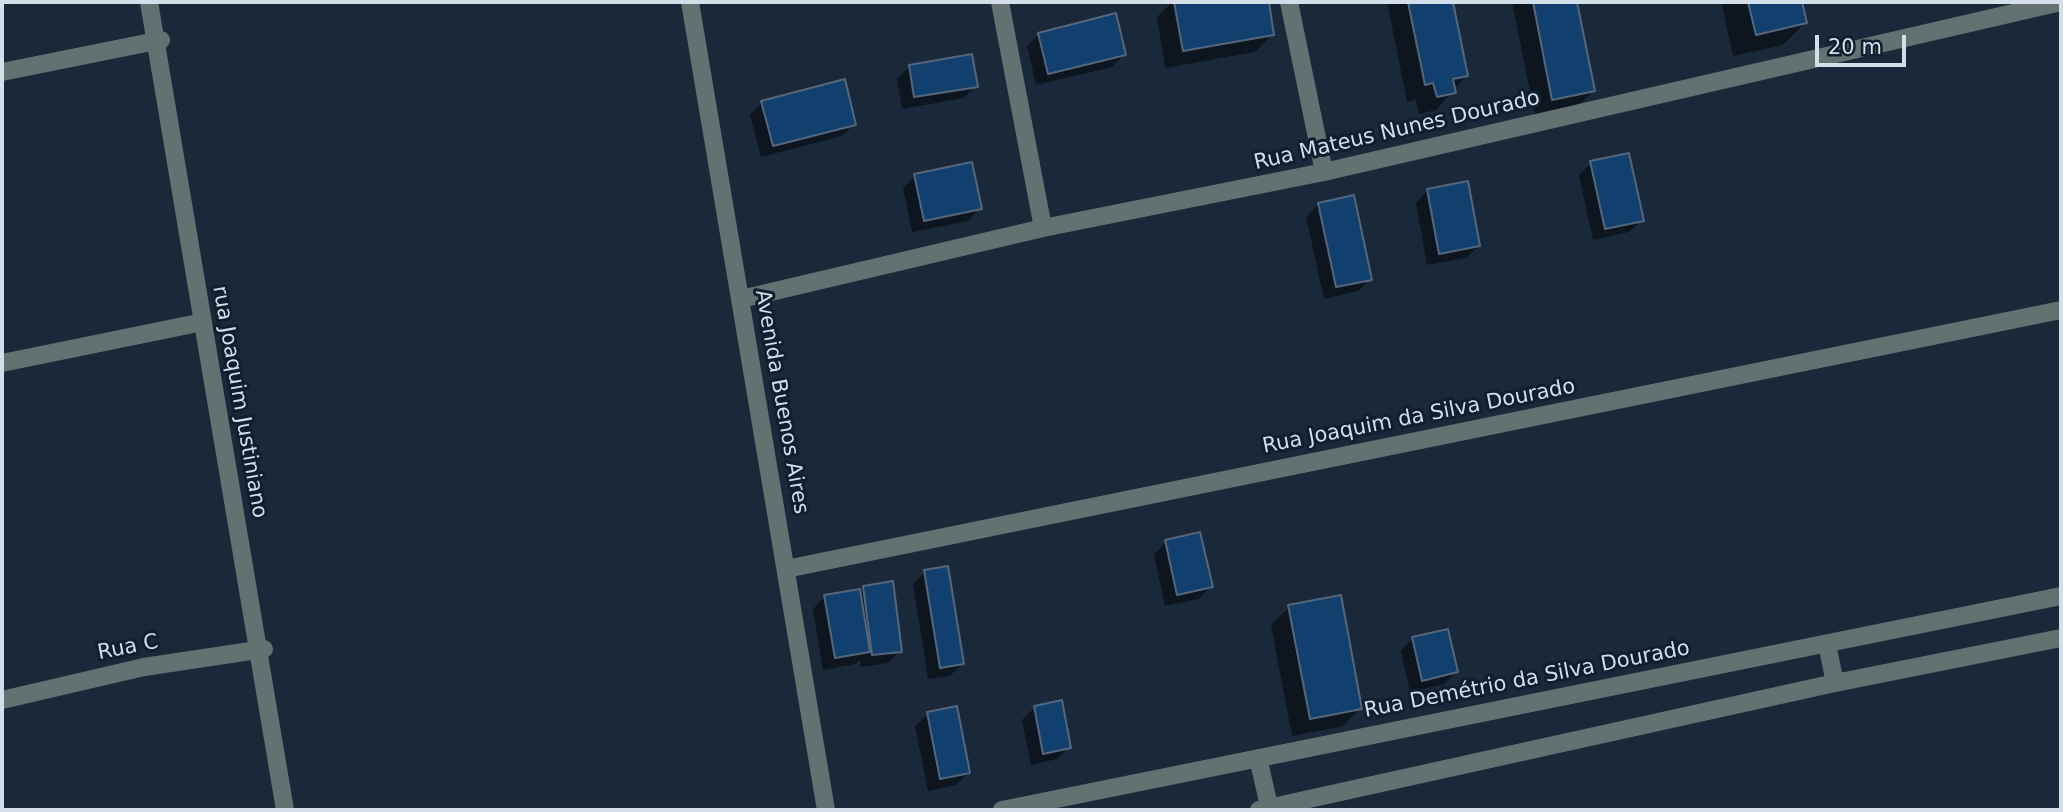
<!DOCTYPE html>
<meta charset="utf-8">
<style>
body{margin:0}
#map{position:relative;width:2063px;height:812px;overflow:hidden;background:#1a2939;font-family:"DejaVu Sans",sans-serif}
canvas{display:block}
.frame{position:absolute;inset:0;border:4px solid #d4dee9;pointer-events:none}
.scale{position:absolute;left:1815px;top:35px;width:91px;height:32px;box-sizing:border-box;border:4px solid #d4dee9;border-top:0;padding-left:9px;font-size:21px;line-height:24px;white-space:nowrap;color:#d4dee9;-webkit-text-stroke:5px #101f2f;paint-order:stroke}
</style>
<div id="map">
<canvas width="2063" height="812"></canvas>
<div class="frame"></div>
<div class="scale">20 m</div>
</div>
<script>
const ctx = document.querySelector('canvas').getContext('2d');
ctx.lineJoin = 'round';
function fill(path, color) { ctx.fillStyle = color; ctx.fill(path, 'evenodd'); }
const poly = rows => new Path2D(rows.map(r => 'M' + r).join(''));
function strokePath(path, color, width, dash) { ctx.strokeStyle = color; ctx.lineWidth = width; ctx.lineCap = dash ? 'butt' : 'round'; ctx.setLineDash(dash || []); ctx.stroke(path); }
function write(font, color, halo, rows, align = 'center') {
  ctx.font = font + ' "DejaVu Sans",sans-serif'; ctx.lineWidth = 6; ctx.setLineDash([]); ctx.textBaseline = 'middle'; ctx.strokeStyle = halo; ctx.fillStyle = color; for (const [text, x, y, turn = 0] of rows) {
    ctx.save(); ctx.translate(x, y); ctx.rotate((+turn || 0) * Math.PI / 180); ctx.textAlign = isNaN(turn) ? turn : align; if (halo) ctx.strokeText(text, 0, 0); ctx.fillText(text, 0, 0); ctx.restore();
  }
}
fill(poly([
 [1172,2,1267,2,1272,35,1255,52,1165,68,1157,17],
 [1387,2,1451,2,1466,76,1436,110,1419,114,1416,100,1407,102],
 [1512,2,1575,2,1593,91,1575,109,1535,116],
 [1721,2,1801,2,1805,23,1783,45,1733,56],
 [1039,34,1124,55,1112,67,1036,85,1027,46],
 [910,66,976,86,964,98,902,109,897,79],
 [762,102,854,124,842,136,761,157,750,115],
 [1591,163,1642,220,1629,232,1593,240,1579,175],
 [915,176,980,208,968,221,912,232,903,188],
 [1428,190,1478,246,1466,258,1427,265,1416,203],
 [1318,205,1370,279,1358,291,1324,299,1306,217],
 [1166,542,1211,586,1199,599,1165,606,1154,554],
 [925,572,962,664,950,676,928,679,913,584],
 [864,587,900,651,888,663,861,667,860,660,856,664,823,670,813,609,825,596,861,591],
 [1289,607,1360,708,1343,726,1292,736,1271,625],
 [1413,638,1456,672,1444,684,1410,692,1401,651],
 [1035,707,1069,747,1057,759,1031,765,1022,720],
 [928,714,968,773,956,785,928,791,915,726]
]), '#0007');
const building = poly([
 [1174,2,1269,2,1274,35,1183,51,1174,2],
 [1408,2,1453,2,1468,76,1453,79,1456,93,1437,97,1433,83,1425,85,1408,2],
 [1533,2,1577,2,1595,91,1552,100,1533,2],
 [1748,2,1802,2,1807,23,1756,35,1748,2],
 [1116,13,1126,55,1048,74,1038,33,1116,13],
 [972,54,978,87,914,97,909,65,972,54],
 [845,79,856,125,773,146,761,101,845,79],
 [1629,153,1644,221,1605,229,1590,161,1629,153],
 [972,162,982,209,924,221,914,174,972,162],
 [1468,181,1480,246,1439,254,1427,189,1468,181],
 [1354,195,1372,280,1336,287,1318,203,1354,195],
 [1200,532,1213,587,1177,595,1165,540,1200,532],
 [948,566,964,664,940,668,924,570,948,566],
 [893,581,902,652,872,655,863,586,893,581],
 [860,589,870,652,835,658,824,595,860,589],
 [1341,595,1362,709,1310,719,1288,605,1341,595],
 [1448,629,1458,672,1422,681,1412,637,1448,629],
 [1062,700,1071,748,1043,754,1034,706,1062,700],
 [957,706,970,773,940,779,927,712,957,706]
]);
fill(building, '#12406e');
strokePath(building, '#55667a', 2);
strokePath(poly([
 [149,2,285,810],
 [690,2,826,810],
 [1000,2,1043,228],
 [1289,2,1324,172],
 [2,72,161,40],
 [741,299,1043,228,1324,172,2061,2],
 [2,363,203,322],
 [786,569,2061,310],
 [1827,644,1835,683],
 [2,700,144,667,264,649],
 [1258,758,1270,810],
 [1002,810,2061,596],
 [1259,810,1835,683,2061,638]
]), '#637170', 18);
write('21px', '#d4dee9', '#101f2f', [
 ["Rua Mateus Nunes Dourado",1397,131,-13],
 ["rua Joaquim Justiniano",239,402,80],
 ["Avenida Buenos Aires",781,402,80],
 ["Rua Joaquim da Silva Dourado",1419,417,-11],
 ["Rua C",128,648,-11],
 ["Rua Demétrio da Silva Dourado",1527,680,-11]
]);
</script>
